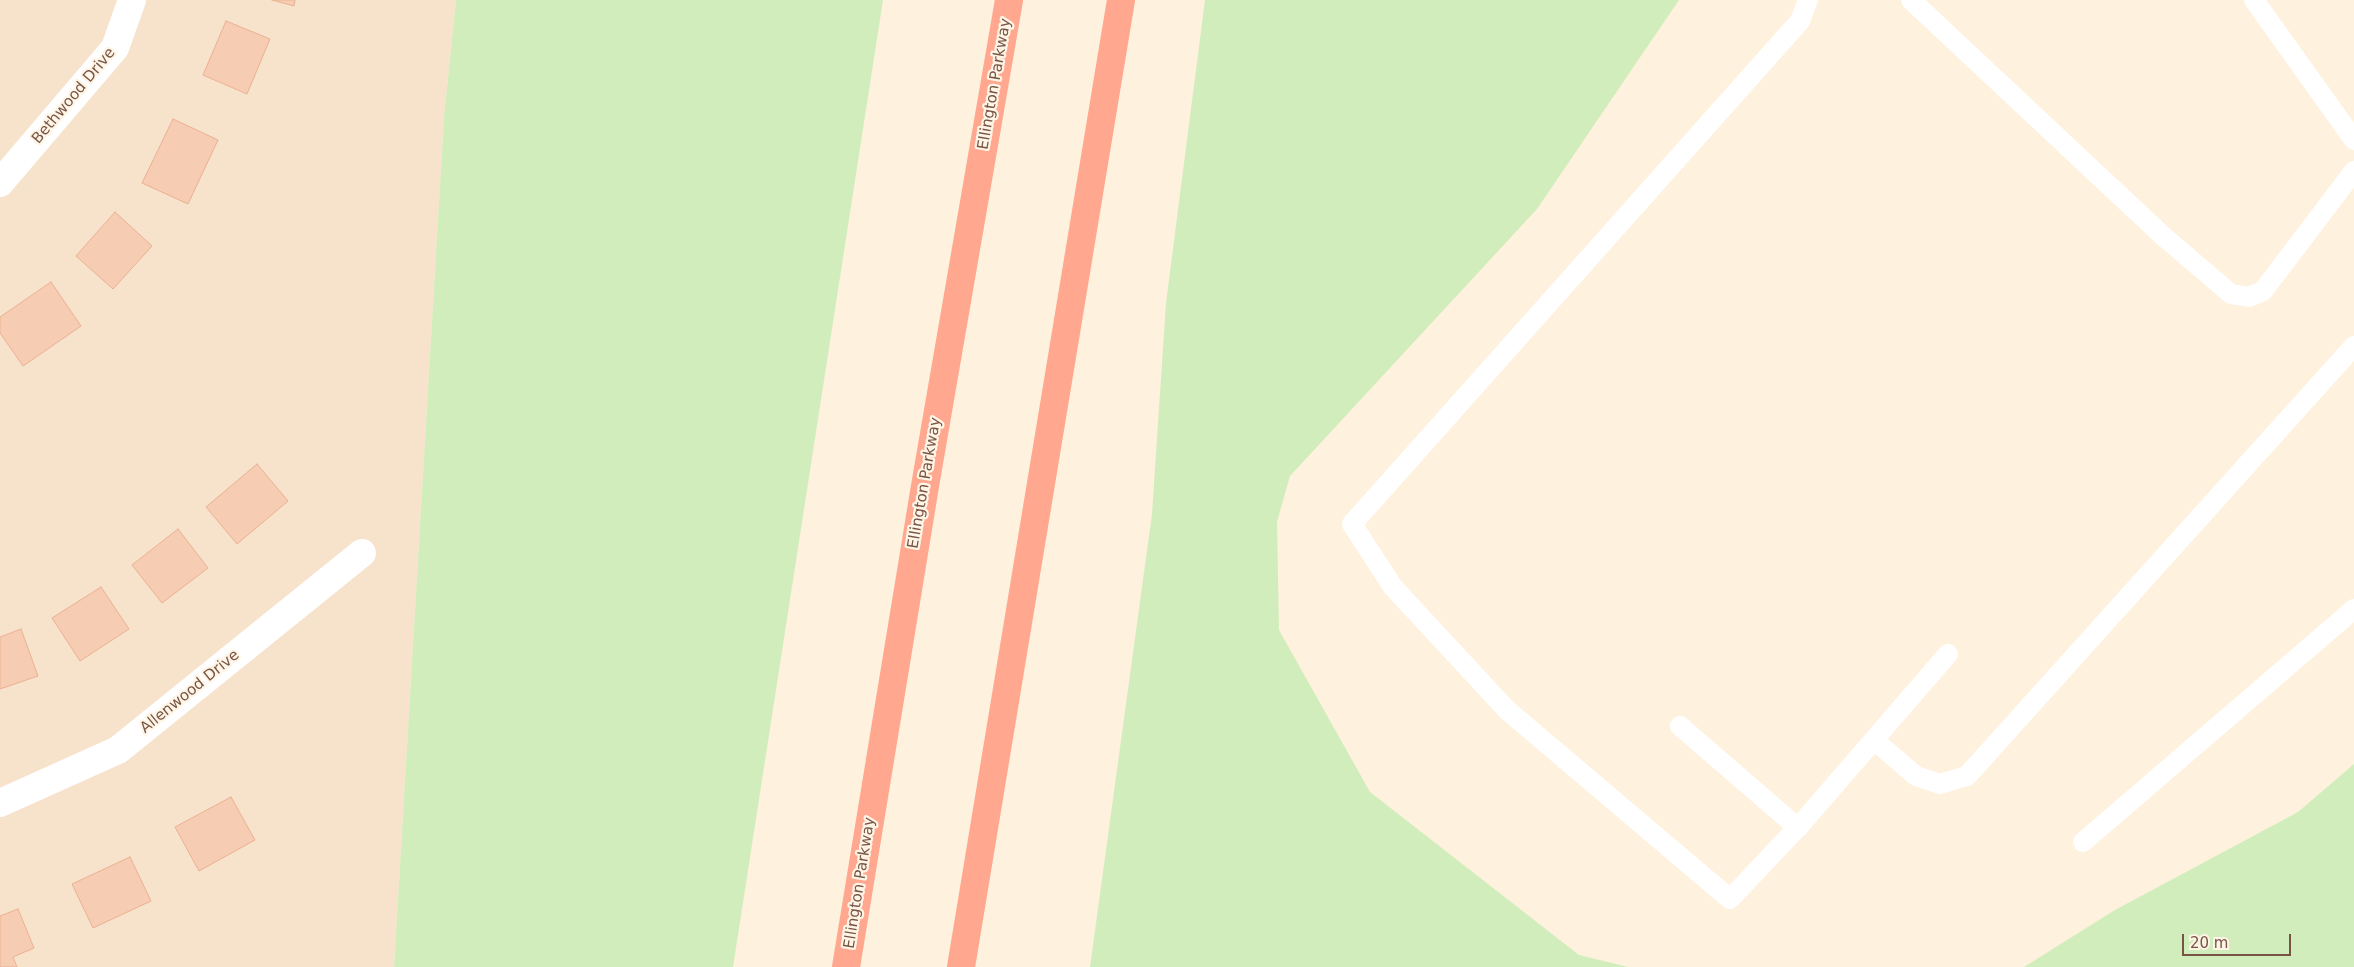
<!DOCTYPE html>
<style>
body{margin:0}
#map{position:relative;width:2354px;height:967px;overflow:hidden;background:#fef1de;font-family:"DejaVu Sans",sans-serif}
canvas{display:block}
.scale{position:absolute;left:2182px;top:934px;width:109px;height:22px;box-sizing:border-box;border:2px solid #775444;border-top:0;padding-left:6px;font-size:15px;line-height:18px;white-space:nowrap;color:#775444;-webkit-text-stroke:4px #fff5e7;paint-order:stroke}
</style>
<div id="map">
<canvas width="2354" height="967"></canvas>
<div class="scale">20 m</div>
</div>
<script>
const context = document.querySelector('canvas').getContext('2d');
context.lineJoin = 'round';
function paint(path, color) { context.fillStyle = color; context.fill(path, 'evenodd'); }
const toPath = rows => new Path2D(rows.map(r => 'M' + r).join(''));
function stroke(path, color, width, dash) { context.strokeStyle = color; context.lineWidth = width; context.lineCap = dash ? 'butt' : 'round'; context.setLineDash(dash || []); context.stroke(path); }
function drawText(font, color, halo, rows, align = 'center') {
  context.font = font + ' "DejaVu Sans",sans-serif'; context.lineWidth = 4.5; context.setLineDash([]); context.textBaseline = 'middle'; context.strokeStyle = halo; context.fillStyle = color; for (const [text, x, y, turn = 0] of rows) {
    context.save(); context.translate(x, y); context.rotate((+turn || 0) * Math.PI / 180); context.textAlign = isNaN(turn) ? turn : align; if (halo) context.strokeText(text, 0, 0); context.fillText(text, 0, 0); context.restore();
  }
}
paint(toPath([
 [0,0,456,0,444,117,394,967,0,967]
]), '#f7e2cc');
paint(toPath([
 [456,0,883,0,733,967,394,967,444,117],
 [1205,0,1679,0,1537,209,1290,476,1277,522,1279,630,1370,792,1579,955,1628,967,1090,967,1152,514,1166,303],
 [2354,764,2354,967,2024,967,2115,910,2298,812]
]), '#d2edbc');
const building = toPath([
 [272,0,295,0,294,6,272,0],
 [226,21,270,39,247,94,203,75,226,21],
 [173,119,218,140,188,204,142,183,173,119],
 [115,212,152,246,113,289,76,256,115,212],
 [51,282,81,326,23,366,0,333,0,317,51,282],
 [257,464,288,501,237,544,206,507,257,464],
 [178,529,208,568,162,603,132,565,178,529],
 [101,587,129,629,80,661,52,618,101,587],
 [21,629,38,676,0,689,0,637,21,629],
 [231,797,255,840,199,871,175,827,231,797],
 [130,857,151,901,93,928,72,884,130,857],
 [18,909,34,948,13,957,17,967,0,967,0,916,18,909]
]);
paint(building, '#f6ccb3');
stroke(building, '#ebb192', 1);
stroke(toPath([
 [1808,0,1800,21,1352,524,1393,587,1507,710,1730,899,1801,824,1948,654],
 [1911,0,2163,236,2231,294,2249,297,2263,291,2354,171],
 [2254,0,2354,140],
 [1680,726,1798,828],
 [1874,740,1916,776,1940,784,1967,776,2354,346],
 [2083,842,2354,609]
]), '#fff', 20);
stroke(toPath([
 [0,183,115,48,132,0],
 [0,803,118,750,362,553]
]), '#fff', 28);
stroke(toPath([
 [846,967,925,486,1009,0],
 [961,967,1121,0]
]), '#ffa88f', 28);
drawText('15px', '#775444', '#fff5e7', [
 ["Ellington Parkway",995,84,-80],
 ["Bethwood Drive",74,96,-50],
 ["Ellington Parkway",925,483,-80],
 ["Allenwood Drive",190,692,-39],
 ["Ellington Parkway",860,883,-81]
]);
</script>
